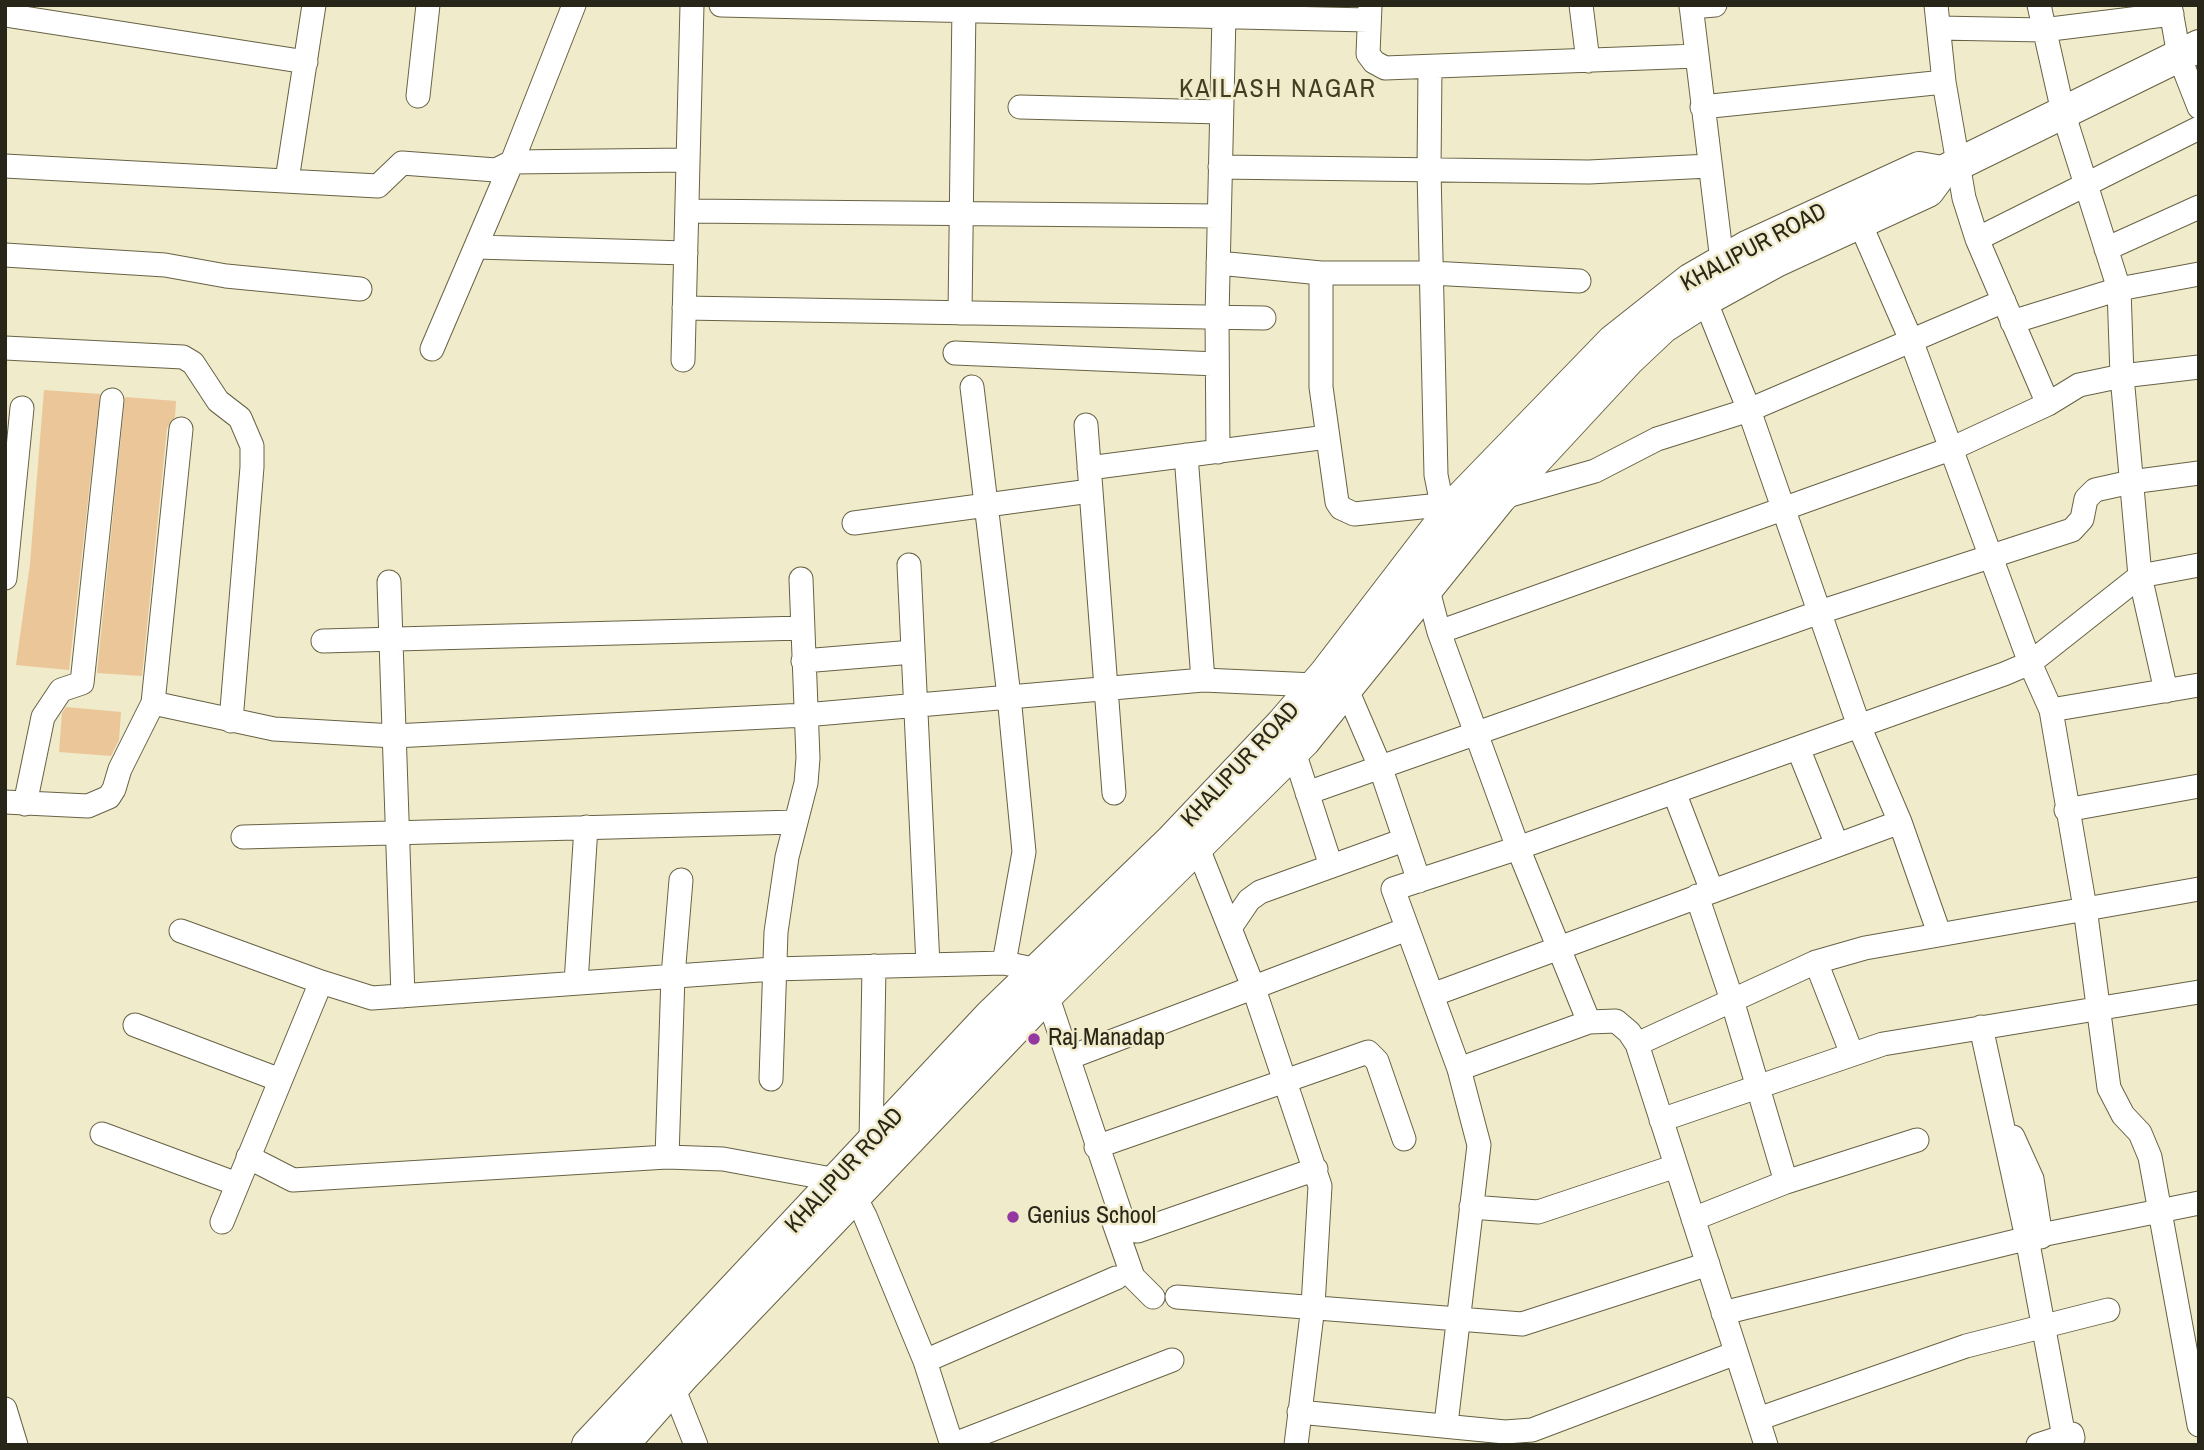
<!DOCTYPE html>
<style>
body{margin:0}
#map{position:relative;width:2204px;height:1450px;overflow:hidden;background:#f0ebca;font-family:"Archivo Narrow",sans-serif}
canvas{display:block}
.frame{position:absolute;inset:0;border:7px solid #282619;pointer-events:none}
</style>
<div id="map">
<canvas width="2204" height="1450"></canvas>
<div class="frame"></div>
</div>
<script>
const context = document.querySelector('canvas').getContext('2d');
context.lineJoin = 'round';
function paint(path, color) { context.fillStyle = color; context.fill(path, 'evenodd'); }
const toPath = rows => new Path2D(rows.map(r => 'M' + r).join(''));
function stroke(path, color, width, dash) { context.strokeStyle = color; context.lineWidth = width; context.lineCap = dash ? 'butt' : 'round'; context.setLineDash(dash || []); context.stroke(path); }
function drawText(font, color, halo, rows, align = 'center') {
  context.font = font + ' "Archivo Narrow",sans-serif'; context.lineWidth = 5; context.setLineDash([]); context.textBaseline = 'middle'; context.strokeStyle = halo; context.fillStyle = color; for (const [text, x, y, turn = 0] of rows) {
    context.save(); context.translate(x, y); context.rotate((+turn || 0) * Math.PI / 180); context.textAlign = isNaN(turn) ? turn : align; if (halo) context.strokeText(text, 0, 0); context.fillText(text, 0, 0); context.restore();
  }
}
paint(toPath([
 [44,390,100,394,69,670,16,665,30,564],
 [125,397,176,401,175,417,167,428,142,676,97,673],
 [66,707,121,712,119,740,111,756,59,752,62,713]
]), '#ebc699');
const street = toPath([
 [721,5,1368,20],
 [1581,5,1588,61],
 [1691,5,1722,261],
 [1936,5,1944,82,1964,198,1977,239,2048,404],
 [2039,5,2063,112,2119,289,2122,376,2140,576,2166,691],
 [2170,5,2179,56,2199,107],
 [1370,6,1368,54,1374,62,1385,68,1697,56],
 [1691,7,1715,5],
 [5,15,306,62],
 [1939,28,2043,30,2172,14],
 [1430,68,1429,171,1436,475,1447,529],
 [418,96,428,5],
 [1020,107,1221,112],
 [1702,107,1944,82],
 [5,166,378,186,402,163,496,170,512,162,688,160],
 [1220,167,1589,172,1709,166],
 [287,180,314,5],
 [687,211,1219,216],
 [1859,221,1911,340,2030,663,2051,710,2085,908,2109,1088,2123,1115,2140,1133,2150,1157,2199,1425],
 [1977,239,2199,128],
 [476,247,686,253],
 [2106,249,2199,207],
 [5,255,165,265,226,276,360,289],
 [1218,263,1321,273,1431,273,1579,281],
 [1321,273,1321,387,1337,502,1341,508,1354,514,1440,505],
 [1705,300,1749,410,1859,726,1900,822,1939,933],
 [684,308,1264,318],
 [960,313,964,5],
 [2012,322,2119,289,2199,274],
 [5,348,183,357,193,363,218,401,240,418,252,446,252,467,231,721],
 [432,349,512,162,574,5],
 [955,353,1217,364],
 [683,360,692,5],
 [972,387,1009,696,1024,852,1004,963],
 [1086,425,1114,793],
 [1218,452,1217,317,1224,15],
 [1186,455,1203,680],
 [1089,468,1327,437],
 [1500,498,1595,471,1657,439,1749,410,2004,301],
 [854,523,1090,491],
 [909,565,928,965],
 [5,578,22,408],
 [1425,579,1439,632,1518,848,1589,1022],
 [389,582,403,996],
 [1439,632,1953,448,2048,404,2079,385,2122,376,2199,367],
 [323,641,802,628],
 [803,661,913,652],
 [153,703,274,729,394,736,805,715,1203,680,1315,685,1347,690,1381,769,1419,881],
 [2051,710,2199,685],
 [1798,748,1837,845],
 [1294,752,1331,866],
 [1674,792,1712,891],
 [1307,793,1820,612,2072,530,2082,519,2086,499,2095,490,2131,482,2199,473],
 [5,802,88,806,109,797,114,789,120,769,153,703,181,429],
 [25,804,43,717,61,690,82,683,112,400],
 [2066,810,2199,786],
 [1193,836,1254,989,1320,1186,1313,1306,1296,1445],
 [243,837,796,822],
 [1697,896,1732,1000,1786,1182],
 [1230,928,1249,900,1260,892,1404,840],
 [181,931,321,982,222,1222],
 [1816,962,1852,1054],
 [321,982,372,998,773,969,1004,963,1048,972],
 [576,983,586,827],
 [1047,995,1126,1230,1138,1231,1316,1169],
 [1432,995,1900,822],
 [135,1025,280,1080],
 [1981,1027,2027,1238,2064,1437],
 [1637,1044,1816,962,1865,948,2199,889],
 [1068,1058,1407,929],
 [1459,1069,1589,1022,1616,1021,1629,1032,1637,1044,1766,1445],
 [771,1079,776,932,787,857,806,783,808,758,801,579],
 [1661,1120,1883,1044,2199,992],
 [102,1134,237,1184],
 [2013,1137,2032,1179,2041,1237],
 [871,1143,874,966],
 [1096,1147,1368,1052,1377,1061,1404,1139],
 [248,1157,293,1180,667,1157,723,1159,837,1180,854,1195,865,1216,925,1361,952,1445],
 [667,1157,673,976,681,880],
 [1471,1207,1538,1212,1676,1166],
 [1112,1217,1133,1277,1153,1297],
 [1693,1219,1786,1182,1917,1140],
 [1177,1297,1522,1324,1708,1264],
 [1723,1313,2041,1235,2199,1203],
 [925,1361,1116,1278],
 [673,1387,696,1445],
 [5,1409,16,1445],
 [1299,1412,1505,1432,1532,1430,1736,1353],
 [1758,1419,1966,1346,2108,1310],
 [1446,1424,1479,1145,1459,1069,1393,889,1518,848,2004,674,2030,663,2140,576,2199,565],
 [952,1445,1172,1360],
 [2038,1445,2072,1434,2073,1438]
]);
const secondary = toPath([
 [588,1445,991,1015,1171,841,1282,724,1325,674,1457,502,1613,341,1690,280,1747,247,1919,168,1942,172],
 [622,1445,684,1375,1047,995,1304,741,1500,498,1628,360,1663,327,1705,300,1776,261,1928,191,1942,172,2199,46]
]);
stroke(street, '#676245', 25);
stroke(secondary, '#676245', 34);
stroke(street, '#fff', 23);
stroke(secondary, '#fff', 32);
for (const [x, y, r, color] of [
 [1034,1039,7,"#9437a1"],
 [1013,1217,7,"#9437a1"]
]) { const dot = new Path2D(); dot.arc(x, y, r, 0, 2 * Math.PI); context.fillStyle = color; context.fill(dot); stroke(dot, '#f0ebca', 2.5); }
drawText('24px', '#282619', '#f0ebca', [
 ["KHALIPUR ROAD",1754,248,-28],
 ["KHALIPUR ROAD",1241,765,-47],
 ["KHALIPUR ROAD",845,1171,-47]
]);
drawText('24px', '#282619', '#f0ebca', [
 ["Raj Manadap",1048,1039],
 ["Genius School",1027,1217]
], 'left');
context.letterSpacing = '2px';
drawText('26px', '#433e22', '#f0ebca', [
 ["KAILASH NAGAR",1278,90]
]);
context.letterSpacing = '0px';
</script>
